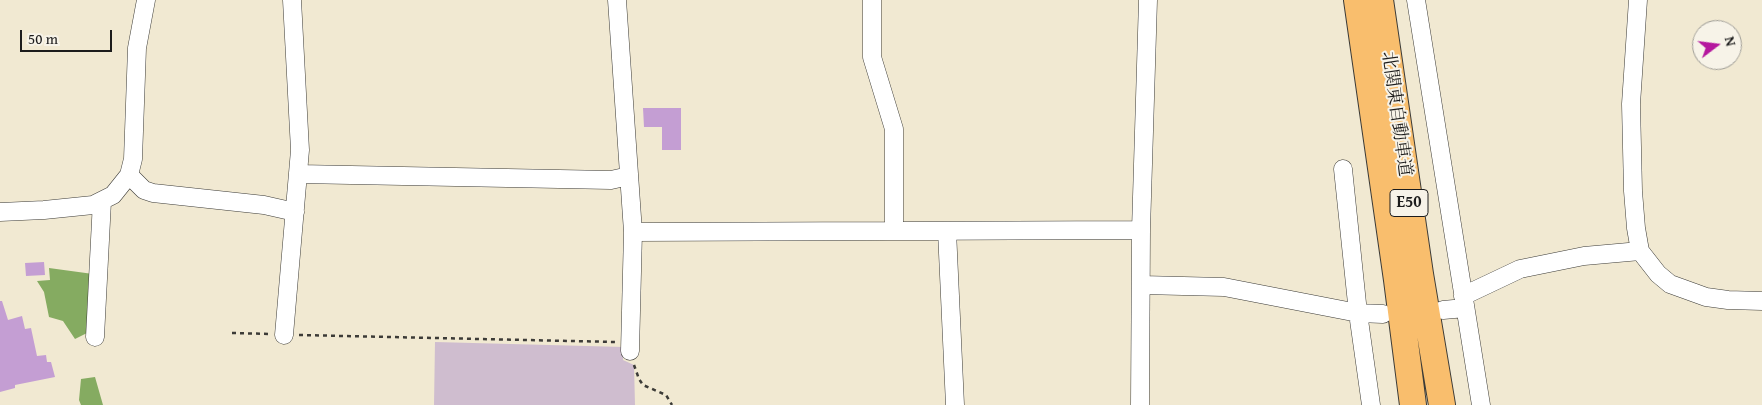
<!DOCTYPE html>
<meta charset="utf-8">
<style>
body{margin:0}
#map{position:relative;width:1762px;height:405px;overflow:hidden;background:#f1e9d2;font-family:"Gentium Book Plus",serif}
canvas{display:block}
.north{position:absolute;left:1692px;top:20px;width:50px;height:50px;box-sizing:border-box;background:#f7f3e8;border:1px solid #9f9d96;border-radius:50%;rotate:75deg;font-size:14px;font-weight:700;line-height:20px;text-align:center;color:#1c1c1c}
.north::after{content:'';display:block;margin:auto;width:18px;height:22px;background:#b5179e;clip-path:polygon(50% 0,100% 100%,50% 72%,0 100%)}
.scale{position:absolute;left:20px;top:30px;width:92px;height:22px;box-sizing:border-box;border:2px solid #1c1c1c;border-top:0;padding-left:6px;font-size:15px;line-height:18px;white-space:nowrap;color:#1c1c1c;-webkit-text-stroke:4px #f7f3e8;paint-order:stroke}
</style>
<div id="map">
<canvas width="1762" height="405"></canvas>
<div class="north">N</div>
<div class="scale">50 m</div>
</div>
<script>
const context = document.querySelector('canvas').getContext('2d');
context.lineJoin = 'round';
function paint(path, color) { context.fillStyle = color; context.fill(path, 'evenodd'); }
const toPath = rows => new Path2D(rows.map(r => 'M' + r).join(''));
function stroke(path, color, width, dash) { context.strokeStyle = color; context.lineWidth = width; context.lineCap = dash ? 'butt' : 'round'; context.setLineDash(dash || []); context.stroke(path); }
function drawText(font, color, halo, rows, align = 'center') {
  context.font = font + ' "Gentium Book Plus","Noto Serif JP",serif'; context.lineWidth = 4; context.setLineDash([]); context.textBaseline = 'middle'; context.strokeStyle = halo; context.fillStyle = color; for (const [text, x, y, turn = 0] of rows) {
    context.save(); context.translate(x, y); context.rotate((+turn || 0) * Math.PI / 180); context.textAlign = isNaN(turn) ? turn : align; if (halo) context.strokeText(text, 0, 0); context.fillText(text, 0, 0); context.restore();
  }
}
paint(toPath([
 [435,342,624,347,623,360,634,365,635,405,434,405]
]), '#cfbdcf');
paint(toPath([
 [49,268,93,274,91,331,75,339,63,321,49,317,44,292,37,281,50,280],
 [95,377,103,405,81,405,79,400,81,379]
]), '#85ab61');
paint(toPath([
 [643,108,681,108,681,150,662,150,662,127,644,127],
 [44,262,45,275,26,276,25,263],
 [0,301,2,301,8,320,22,316,25,329,31,328,37,356,46,355,47,362,51,362,55,377,15,385,15,388,0,392]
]), '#c49ed3');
const minor = toPath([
 [617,0,633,232,630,351],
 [872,0,872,57,894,129,894,231],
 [1416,0,1481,405],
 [1638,0,1631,104,1633,191,1636,228,1640,251,1658,274,1670,284,1706,297,1728,300,1762,301],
 [1343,169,1358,313,1371,405],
 [299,174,611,180,629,176],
 [129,175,144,190,153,193,264,205,295,212],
 [0,212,44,210,93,205,113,195,129,175,133,159,137,48,146,0],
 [947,231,955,405],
 [633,232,1141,230],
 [1142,285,1224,287,1358,313,1383,314],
 [1463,296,1520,269,1584,256,1640,251],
 [1443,310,1465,308],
 [284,335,300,150,292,0],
 [95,337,102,201],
 [1140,405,1141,230,1148,0]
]);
const highway = toPath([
 [1357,0,1397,280,1413,405],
 [1380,0,1420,274,1442,405]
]);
stroke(minor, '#3c3b37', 19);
stroke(highway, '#3c3b37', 28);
stroke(toPath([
 [232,333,271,334],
 [299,335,616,342],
 [634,365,639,379,643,385,666,395,672,405]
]), '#3c3b37', 2.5, [4, 4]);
stroke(minor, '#fff', 18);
stroke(highway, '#f9be6d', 26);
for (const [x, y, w] of [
 [1409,203,38]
]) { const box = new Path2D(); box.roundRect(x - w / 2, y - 13.5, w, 27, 4); context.fillStyle = '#f7f3e8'; context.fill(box); stroke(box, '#1c1c1c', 1); }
drawText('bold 16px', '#1c1c1c', null, [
 ["E50",1409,203]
]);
drawText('18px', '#1c1c1c', '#f7f3e8', [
 ["北関東自動車道",1396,114,82]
]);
</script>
